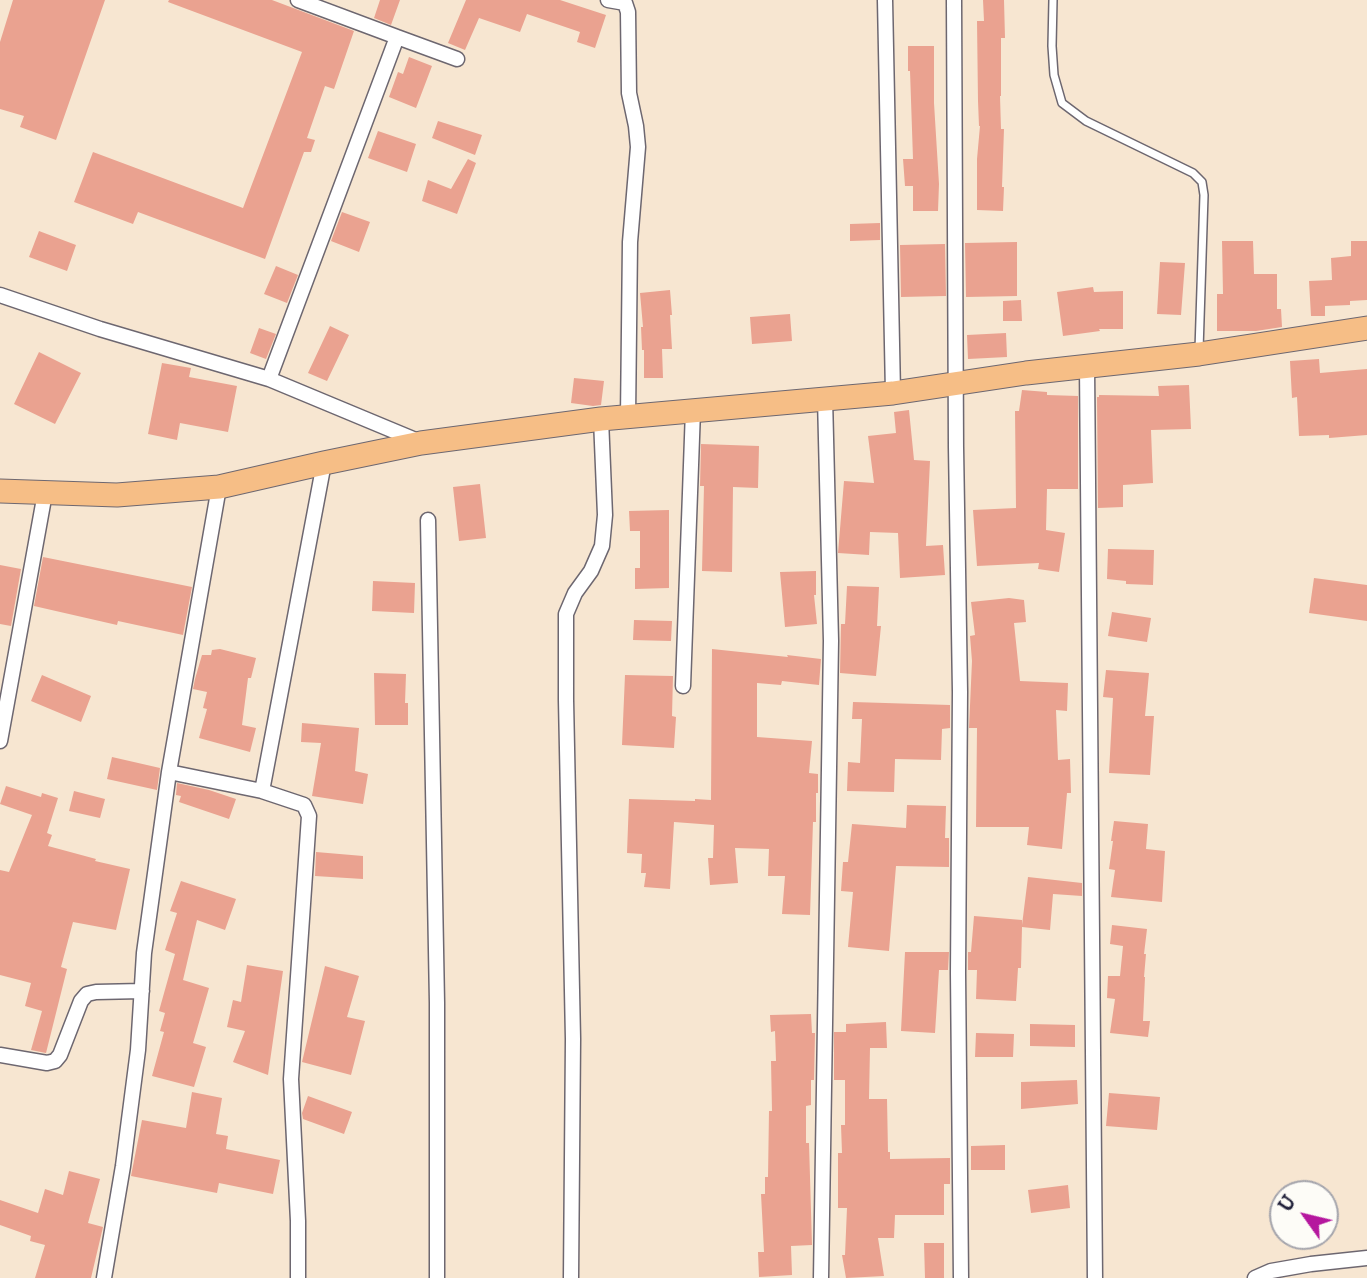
<!DOCTYPE html>
<style>
body{margin:0}
#map{position:relative;width:1367px;height:1278px;overflow:hidden;background:#f7e6d1;font-family:"IM FELL DW Pica",serif}
canvas{display:block}
.north{position:absolute;left:1269px;top:1180px;width:70px;height:70px;box-sizing:border-box;background:#fdfcf7;border:2px solid #a5a5ac;border-radius:50%;rotate:304deg;font-size:19px;font-weight:700;line-height:28px;text-align:center;color:#22223b}
.north::after{content:'';display:block;margin:auto;width:24px;height:32px;background:#b5179e;clip-path:polygon(50% 0,100% 100%,50% 72%,0 100%)}
</style>
<div id="map">
<canvas width="1367" height="1278"></canvas>
<div class="north">U</div>
</div>
<script>
const context = document.querySelector('canvas').getContext('2d');
context.lineJoin = 'round';
function paint(path, color) { context.fillStyle = color; context.fill(path, 'evenodd'); }
const toPath = rows => new Path2D(rows.map(r => 'M' + r).join(''));
function stroke(path, color, width, dash) { context.strokeStyle = color; context.lineWidth = width; context.lineCap = dash ? 'butt' : 'round'; context.setLineDash(dash || []); context.stroke(path); }
paint(toPath([
 [13,0,105,0,56,140,20,127,24,116,0,109,0,42],
 [169,0,272,0,354,31,334,89,325,86,307,138,315,140,311,152,304,152,265,259,138,212,133,224,74,202,93,152,243,208,302,52,168,2],
 [380,0,400,0,391,25,374,18],
 [466,0,560,0,606,15,595,48,577,42,580,32,527,14,520,32,479,18,465,50,448,43],
 [983,0,1004,0,1005,38,1001,38,1001,96,1000,96,1001,129,1004,129,1002,187,1004,187,1003,211,977,210,977,159,980,126,979,126,978,101,977,21,984,21],
 [908,46,934,46,934,103,939,184,938,211,913,211,913,186,905,186,903,159,913,159,911,100,910,71,908,71],
 [409,57,432,66,416,108,389,97,398,72,403,74],
 [438,121,482,135,475,155,432,138],
 [378,131,416,144,407,172,368,158],
 [468,159,476,163,457,214,422,201,428,180,451,189],
 [342,212,370,222,359,252,331,241],
 [880,223,880,240,850,241,850,224],
 [39,231,76,245,67,271,29,257],
 [1222,241,1253,241,1254,274,1277,274,1277,309,1281,309,1282,327,1256,331,1217,331,1217,294,1223,294],
 [1351,241,1367,241,1367,300,1350,301,1350,305,1325,306,1325,316,1311,316,1309,281,1332,280,1331,258,1351,256],
 [1017,242,1017,296,966,297,965,243],
 [945,244,946,296,901,297,900,245],
 [1160,262,1185,263,1181,315,1157,314],
 [276,266,298,275,287,303,264,294],
 [1093,287,1094,292,1123,291,1123,329,1099,329,1100,331,1063,336,1057,292],
 [670,290,672,315,670,315,672,349,662,349,663,378,644,378,644,350,642,350,641,327,643,327,640,293],
 [1021,300,1022,321,1003,321,1003,301],
 [790,314,792,341,752,344,750,317],
 [330,326,349,335,327,381,308,373],
 [259,328,276,334,266,359,250,353],
 [1006,333,1007,357,968,359,967,335],
 [39,352,81,373,55,424,14,404],
 [1319,359,1320,373,1367,369,1367,435,1329,438,1329,435,1299,436,1297,397,1292,398,1290,361],
 [162,363,191,368,189,377,237,386,228,432,180,423,177,440,148,434],
 [574,378,604,381,601,405,593,406,571,403],
 [1189,385,1191,429,1151,430,1153,483,1123,485,1123,507,1098,508,1097,397,1099,397,1099,395,1159,396,1158,386],
 [1022,390,1047,392,1047,395,1078,396,1078,489,1047,489,1046,530,1065,533,1059,572,1038,569,1039,563,977,566,973,510,1016,508,1015,411,1019,411],
 [909,410,914,460,930,461,926,546,943,545,945,575,900,578,898,533,870,532,869,555,838,553,844,481,874,483,868,436,896,433,894,412],
 [701,444,759,446,758,488,733,487,732,572,702,571,704,486,700,486],
 [480,484,486,538,459,541,453,487],
 [669,510,669,588,635,589,635,568,640,568,640,531,630,531,629,511],
 [1108,549,1154,550,1153,585,1126,584,1126,581,1107,579],
 [43,557,192,587,183,635,118,621,117,625,34,606],
 [0,565,21,569,11,626,0,624],
 [816,571,816,595,814,595,817,624,785,627,780,572],
 [1314,578,1367,585,1367,621,1309,613],
 [373,581,415,583,414,613,372,611],
 [847,586,879,587,877,626,881,626,876,676,840,673,841,624,845,624],
 [1009,598,1024,600,1026,622,1014,623,1020,681,1068,683,1067,711,1056,710,1058,760,1070,759,1071,793,1067,793,1062,849,1027,845,1029,827,976,827,977,728,969,728,972,661,970,636,975,635,971,602],
 [1112,612,1151,618,1147,642,1108,636],
 [634,620,672,621,671,641,633,640],
 [220,649,256,658,251,678,248,678,242,725,256,728,250,752,199,738,207,709,203,708,207,692,193,689,195,679,202,655,211,655,212,650],
 [712,649,788,657,787,655,821,659,819,685,782,681,781,685,757,683,757,737,812,741,809,773,818,774,818,793,816,793,816,822,813,822,810,915,782,914,785,876,768,876,769,849,735,848,738,883,710,885,708,858,713,858,714,825,674,822,670,889,644,887,646,873,641,873,642,854,627,853,629,799,695,801,695,799,711,800],
 [1106,670,1149,673,1145,716,1154,716,1150,775,1109,773,1113,698,1103,697],
 [374,673,406,674,405,703,408,703,408,725,375,725],
 [42,675,91,696,81,722,31,701],
 [625,675,673,676,672,716,676,717,674,748,622,745],
 [853,702,950,705,950,728,942,729,941,760,895,759,894,792,847,791,848,762,860,763,862,719,852,719],
 [302,723,359,728,355,771,368,774,363,804,312,796,321,743,301,742],
 [112,757,160,768,157,790,107,779],
 [177,783,209,790,236,799,229,819,179,802,181,796,176,795],
 [6,786,41,797,42,793,58,798,47,833,52,835,48,846,96,859,95,861,130,869,116,930,73,922,61,967,67,969,46,1053,31,1050,42,1011,25,1006,31,983,0,975,0,870,9,872,32,815,0,804],
 [74,791,105,799,100,818,69,811],
 [907,805,946,806,945,838,949,838,949,867,896,866,889,951,848,947,853,892,841,891,843,862,848,862,852,824,906,828],
 [1114,821,1148,824,1146,849,1165,851,1162,902,1111,897,1115,870,1109,869,1113,841,1111,841],
 [316,852,363,856,363,879,315,876],
 [1028,877,1082,883,1082,896,1053,894,1050,930,1022,927,1021,968,1018,968,1016,1001,976,999,977,970,968,970,968,952,971,952,974,916,1022,920,1022,925],
 [181,881,236,899,225,930,197,920,183,980,209,988,193,1043,206,1047,194,1087,152,1076,164,1032,160,1031,165,1013,159,1011,175,954,165,950,177,913,170,911],
 [1112,925,1147,929,1144,954,1146,954,1144,977,1145,977,1143,1021,1150,1021,1148,1037,1110,1033,1115,999,1107,998,1108,976,1120,976,1123,946,1110,944],
 [905,952,949,952,948,970,939,970,935,1033,901,1031],
 [247,965,283,971,268,1075,233,1062,245,1031,227,1027,233,1000,241,1002],
 [325,966,359,976,347,1017,365,1021,351,1075,302,1062],
 [811,1014,812,1033,815,1033,814,1080,811,1080,811,1105,806,1106,806,1143,809,1143,812,1245,791,1246,792,1275,759,1277,758,1252,764,1252,761,1194,765,1194,765,1177,768,1177,769,1111,772,1111,771,1061,776,1061,775,1031,771,1032,770,1015],
 [886,1022,887,1048,870,1048,869,1099,887,1099,888,1152,890,1152,890,1159,950,1158,950,1184,944,1184,944,1215,895,1215,894,1238,878,1238,884,1276,846,1278,842,1255,845,1255,847,1208,838,1208,838,1153,842,1153,841,1125,845,1125,845,1080,834,1080,834,1032,846,1032,846,1024],
 [1030,1024,1075,1025,1075,1047,1030,1046],
 [976,1033,1014,1034,1013,1057,975,1057],
 [1077,1080,1078,1104,1021,1109,1021,1082],
 [192,1092,222,1098,216,1134,228,1136,226,1149,280,1160,273,1194,219,1183,217,1193,131,1176,142,1120,186,1128],
 [1109,1093,1160,1097,1157,1130,1106,1126],
 [308,1096,352,1112,344,1134,303,1119,302,1113],
 [1005,1145,1005,1170,971,1170,971,1146],
 [69,1171,100,1179,88,1223,103,1227,91,1278,35,1278,45,1245,30,1241,31,1236,0,1225,0,1200,38,1213,45,1189,63,1195],
 [1068,1185,1070,1208,1031,1213,1028,1190],
 [924,1243,944,1243,944,1278,925,1278]
]), '#eaa290');
const lane = toPath([
 [1053,0,1052,46,1054,75,1062,103,1086,121,1193,173,1202,182,1204,195,1199,350]
]);
const street = toPath([
 [608,0,625,3,628,12,629,93,636,126,638,147,630,242,628,417],
 [885,0,893,393],
 [954,0,956,447,960,692,958,973,961,1278],
 [397,37,457,59],
 [0,295,100,329,269,379,418,441],
 [1087,367,1095,1278],
 [269,379,397,37,298,0],
 [428,520,437,1003,437,1278],
 [683,686,693,410],
 [0,741,45,493],
 [169,772,262,791,304,805,309,816,291,1079,298,1221,298,1278],
 [262,791,324,463],
 [0,1055,47,1063,55,1061,60,1055,81,1001,87,994,96,992,142,991],
 [104,1278,123,1166,138,1050,144,953,169,772,219,487],
 [571,1278,573,1039,566,700,566,614,575,593,591,571,602,546,605,515,601,419],
 [821,1278,831,641,825,398],
 [1255,1278,1271,1271,1311,1264,1367,1258]
]);
const primary = toPath([
 [0,491,117,495,219,487,324,463,421,443,601,419,893,393,1026,373,1199,354,1367,328]
]);
stroke(lane, '#6d6770', 10);
stroke(street, '#6d6770', 17);
stroke(primary, '#6d6770', 25);
stroke(lane, '#fff', 7);
stroke(street, '#fff', 14);
stroke(primary, '#f6be86', 23);
</script>
